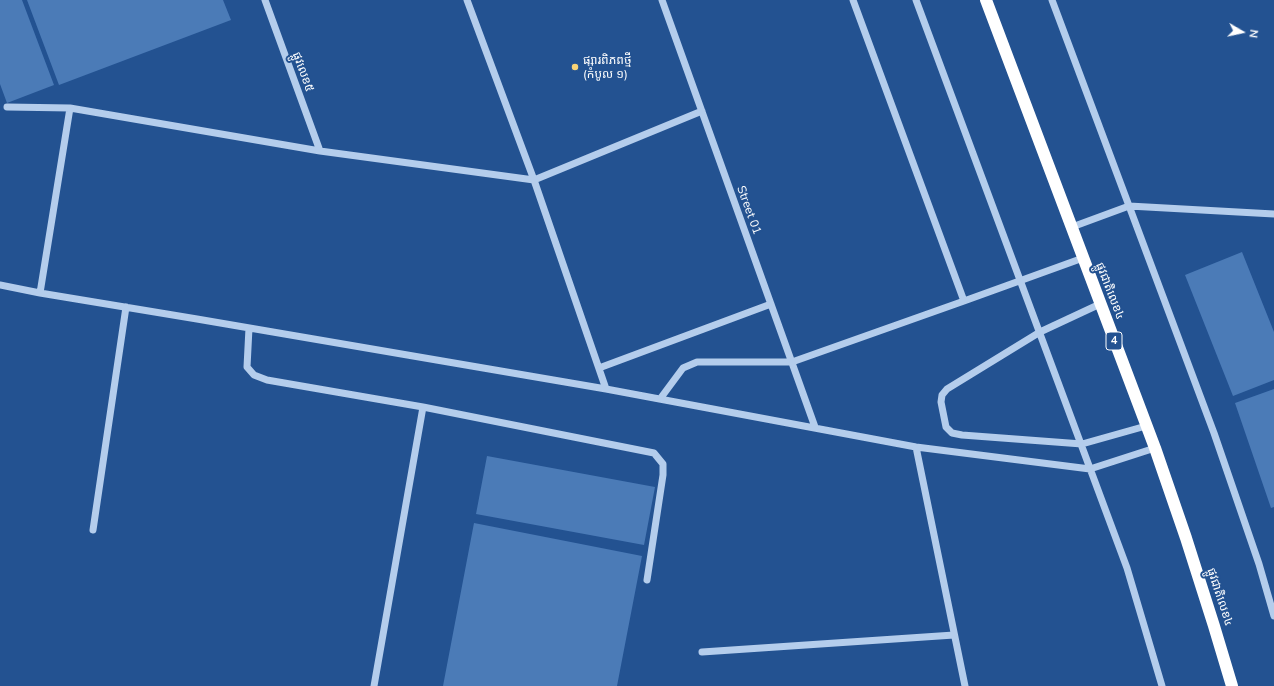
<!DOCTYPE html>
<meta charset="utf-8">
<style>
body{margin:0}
#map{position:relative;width:1274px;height:686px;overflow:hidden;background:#235291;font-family:Mulish,sans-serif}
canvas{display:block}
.north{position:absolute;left:1222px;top:12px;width:40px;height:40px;-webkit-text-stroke:3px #235291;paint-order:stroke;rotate:99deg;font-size:11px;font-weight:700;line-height:16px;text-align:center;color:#fff}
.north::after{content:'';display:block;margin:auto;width:14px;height:18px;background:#fff;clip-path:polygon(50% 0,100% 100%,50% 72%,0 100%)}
</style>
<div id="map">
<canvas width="1274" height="686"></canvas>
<div class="north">N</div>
</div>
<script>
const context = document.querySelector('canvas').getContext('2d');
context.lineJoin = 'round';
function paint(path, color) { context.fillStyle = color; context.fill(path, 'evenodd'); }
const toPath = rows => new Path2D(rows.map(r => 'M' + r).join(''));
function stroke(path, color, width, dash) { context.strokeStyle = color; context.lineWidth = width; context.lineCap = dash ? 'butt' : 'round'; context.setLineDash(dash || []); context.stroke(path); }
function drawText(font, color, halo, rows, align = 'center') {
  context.font = font + ' Mulish,"Noto Sans Khmer",sans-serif'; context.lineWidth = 4; context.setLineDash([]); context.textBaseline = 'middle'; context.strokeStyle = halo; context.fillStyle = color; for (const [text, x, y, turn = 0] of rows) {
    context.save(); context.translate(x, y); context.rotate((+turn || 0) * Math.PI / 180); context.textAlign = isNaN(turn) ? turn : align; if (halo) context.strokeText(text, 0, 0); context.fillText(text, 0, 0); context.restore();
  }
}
paint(toPath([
 [0,0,22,0,54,85,7,103,0,84],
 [27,0,223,0,231,20,59,85],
 [1242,252,1274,332,1274,380,1233,396,1185,275],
 [1274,389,1274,507,1271,508,1235,403],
 [487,456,655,487,644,545,476,514],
 [474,523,642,556,617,686,443,686]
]), '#4b7bb7');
stroke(toPath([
 [265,0,320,151],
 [467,0,534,180,606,389],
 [662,0,815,427],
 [916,0,1127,568,1162,686],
 [1052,0,1214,433,1259,564,1274,616],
 [7,107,70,108,320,151,534,180,702,111],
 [1072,227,1129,206,1274,214],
 [0,285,40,293,197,319,606,389,916,447,1090,469,1155,448],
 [40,293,70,108],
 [964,301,1083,258],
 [1100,304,1040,332,947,389,942,395,941,402,946,427,952,433,962,435,1082,444,1146,426],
 [249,328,247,367,254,375,267,380,423,407,654,453,663,464,663,475,647,580],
 [599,368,771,304],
 [660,399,683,368,697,362,792,362,964,301,853,0],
 [916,447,965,686],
 [93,530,126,307],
 [702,652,954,635],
 [374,686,423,407]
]), '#b4cdec', 7);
stroke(toPath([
 [986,0,1155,448,1186,538,1214,626,1232,686]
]), '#fff', 12);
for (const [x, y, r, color] of [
 [575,67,4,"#f8d376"]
]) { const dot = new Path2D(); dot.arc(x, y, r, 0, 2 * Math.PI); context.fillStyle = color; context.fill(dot); stroke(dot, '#235291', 1.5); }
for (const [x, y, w] of [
 [1114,341,16]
]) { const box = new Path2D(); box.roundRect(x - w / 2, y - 9, w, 18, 3); context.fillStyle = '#235291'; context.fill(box); stroke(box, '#fff', 1); }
drawText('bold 11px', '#fff', null, [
 ["4",1114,341]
]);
drawText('12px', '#fff', '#235291', [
 ["ផ្សារពិភពថ្មី",583,60],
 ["(កំបូល ១)",583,74]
], 'left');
drawText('12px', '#fff', '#235291', [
 ["ផ្លូវលេខ៥",303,72,70],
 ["Street 01",749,210,70],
 ["ផ្លូវជាតិលេខ៤",1110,291,69],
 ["ផ្លូវជាតិលេខ៤",1220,597,72]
]);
</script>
